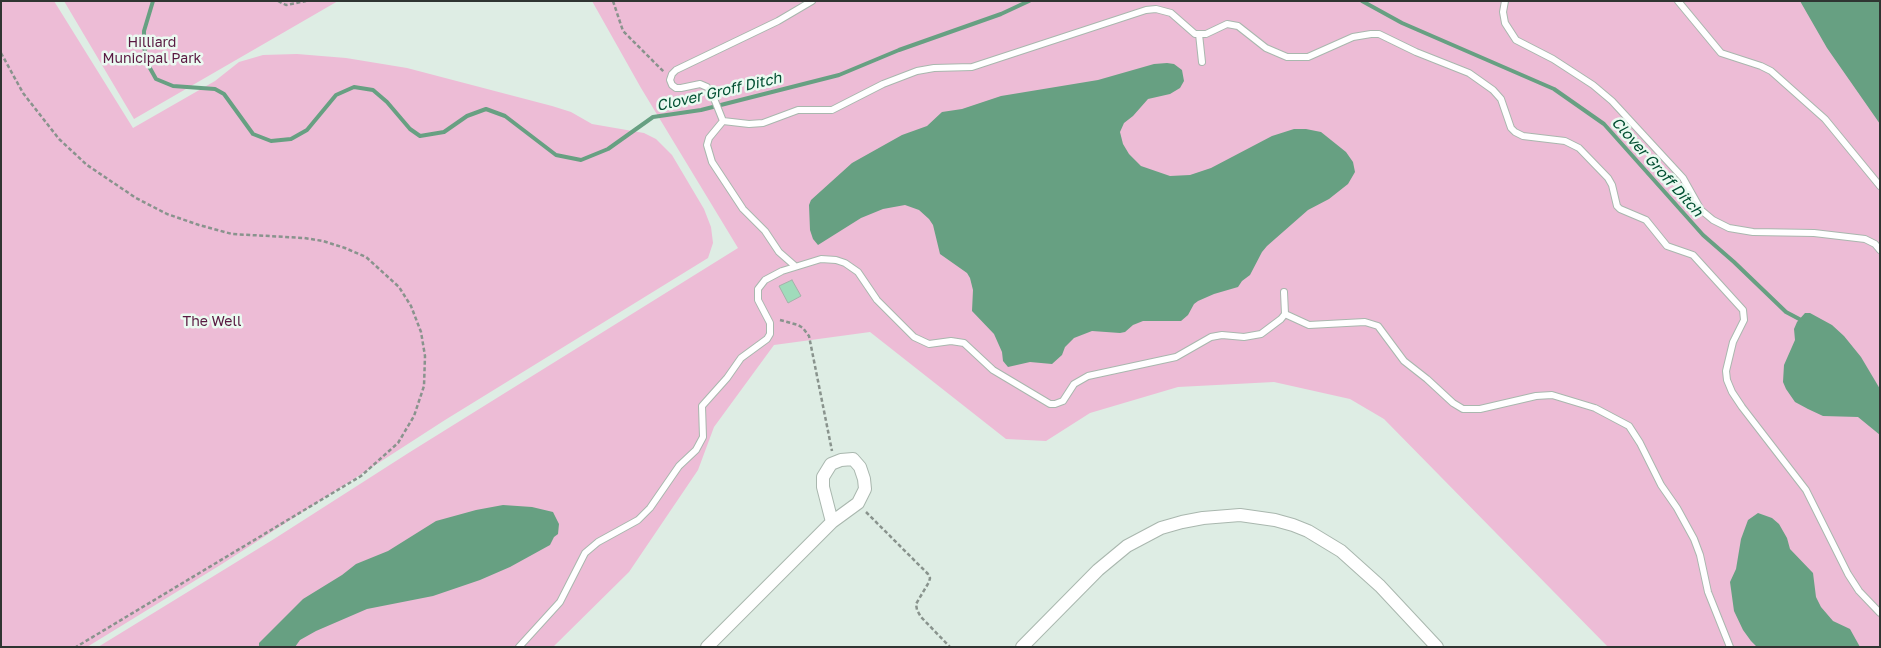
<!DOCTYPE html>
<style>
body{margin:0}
#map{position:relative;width:1881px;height:648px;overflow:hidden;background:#deede4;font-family:"Golos Text",sans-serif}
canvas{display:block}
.frame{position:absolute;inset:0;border:2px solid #2f3532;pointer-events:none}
</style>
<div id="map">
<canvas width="1881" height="648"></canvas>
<div class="frame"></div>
</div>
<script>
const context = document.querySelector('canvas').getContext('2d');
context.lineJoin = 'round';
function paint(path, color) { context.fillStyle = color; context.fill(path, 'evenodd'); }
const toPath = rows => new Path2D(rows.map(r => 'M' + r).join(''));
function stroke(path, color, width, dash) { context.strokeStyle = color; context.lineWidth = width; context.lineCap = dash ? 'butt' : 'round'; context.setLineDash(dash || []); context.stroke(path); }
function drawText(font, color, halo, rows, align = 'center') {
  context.font = font + ' "Golos Text",sans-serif'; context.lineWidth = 5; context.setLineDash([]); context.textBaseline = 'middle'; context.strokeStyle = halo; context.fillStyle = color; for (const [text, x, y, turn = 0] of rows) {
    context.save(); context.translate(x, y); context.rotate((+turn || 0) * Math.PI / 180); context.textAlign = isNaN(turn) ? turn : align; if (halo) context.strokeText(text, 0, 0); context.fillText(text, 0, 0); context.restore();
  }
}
paint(toPath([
 [1,1,54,1,133,128,215,81,239,62,263,55,297,54,346,58,407,68,552,106,571,112,592,124,644,133,656,139,672,155,704,209,711,227,713,243,708,258,445,420,222,564,87,647,1,647],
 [64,1,338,1,134,119],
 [592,1,1880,1,1880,647,1608,647,1384,419,1350,399,1274,382,1178,387,1090,413,1046,441,1006,439,870,332,774,345,714,427,698,470,629,572,553,647,98,647,274,539,410,452,738,248,641,88]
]), '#edbcd6');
paint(toPath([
 [1800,1,1880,1,1880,124,1827,48],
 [1167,63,1174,64,1182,70,1184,81,1180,88,1170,94,1148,99,1133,116,1124,123,1120,132,1123,144,1129,154,1141,166,1170,176,1190,175,1211,168,1272,136,1294,129,1306,129,1321,132,1346,152,1353,162,1355,172,1348,184,1329,199,1308,210,1267,246,1262,252,1250,275,1242,281,1238,287,1214,294,1198,301,1194,304,1188,315,1181,321,1143,321,1133,325,1125,332,1120,333,1092,331,1074,338,1065,347,1062,355,1052,364,1030,362,1008,367,1003,361,1002,352,994,334,972,311,973,290,970,278,967,273,940,254,933,225,929,219,919,210,905,205,883,209,861,218,818,245,813,239,810,230,809,205,811,200,852,163,902,135,927,126,942,112,962,109,1001,96,1098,80,1154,64],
 [1805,313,1810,313,1832,325,1844,336,1861,357,1880,389,1880,435,1858,417,1823,416,1808,409,1795,402,1786,389,1783,382,1784,365,1795,340,1794,329,1797,322],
 [503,505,532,507,553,512,559,524,558,534,554,537,550,545,510,567,480,580,433,596,367,609,316,631,300,640,295,647,259,647,259,643,303,599,342,575,356,564,388,551,436,521,476,510],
 [1758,513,1772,518,1779,524,1787,538,1790,549,1813,573,1816,597,1821,607,1833,621,1850,629,1860,647,1757,647,1751,641,1743,630,1734,611,1730,582,1736,569,1741,539,1748,520]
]), '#67a082');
stroke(toPath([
 [153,1,144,31,144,44,146,61,156,79,173,86,215,89,224,94,253,134,271,141,291,139,307,130,336,95,354,87,373,90,387,102,410,129,420,136,444,132,467,116,486,109,505,116,556,155,581,160,608,149,653,117,701,110,839,75,899,50,1001,14,1029,1],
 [1362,1,1402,23,1554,89,1604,124,1703,235,1734,262,1786,312,1803,321]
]), '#67a082', 4);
const building = toPath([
 [792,280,801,296,788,303,779,286,792,280]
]);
paint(building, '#a0dbbb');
stroke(building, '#a4b2aa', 1);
const service = toPath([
 [812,1,778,21,676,70,672,74,670,80,672,85,676,88,681,88,700,84,707,87,711,91,723,121,749,124,763,123,798,110,832,110,883,84,917,71,934,68,972,67,1146,10,1156,9,1171,13,1195,34,1206,34,1227,24,1238,26,1266,48,1287,57,1308,57,1353,37,1371,34,1379,34,1416,52,1469,73,1493,90,1501,99,1511,128,1515,132,1523,136,1565,141,1579,148,1608,178,1612,185,1617,206,1620,209,1646,220,1667,246,1693,255,1743,310,1744,320,1733,342,1726,371,1727,380,1732,392,1742,407,1806,490,1848,574,1859,591,1880,613],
 [1505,1,1503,12,1505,23,1516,40,1553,59,1593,85,1612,101,1683,178,1701,210,1713,220,1729,228,1753,232,1814,233,1865,239,1875,244,1880,250],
 [1678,1,1721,53,1761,66,1771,71,1825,119,1880,186],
 [1199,34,1202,62],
 [723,121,709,138,707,145,712,162,743,209,765,231,779,252,795,266],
 [1285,314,1309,325,1365,322,1378,326,1404,361,1427,379,1453,403,1463,409,1480,409,1536,396,1552,395,1595,408,1629,426,1640,443,1661,485,1677,508,1694,539,1700,555,1708,592,1730,647],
 [519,647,560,602,585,553,598,542,638,520,650,508,679,466,696,450,703,437,702,406,727,378,741,358,767,339,770,334,770,323,758,300,758,289,765,280,782,271,821,259,836,260,845,263,858,272,877,300,914,337,929,344,951,341,964,343,993,370,1050,404,1055,404,1063,401,1074,384,1088,376,1176,357,1211,337,1222,335,1244,337,1261,334,1281,319,1285,314,1284,292]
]);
const minor = toPath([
 [707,647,832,522,858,503,865,489,864,479,860,467,853,459,841,460,831,464,823,477,823,487,832,522],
 [1022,647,1098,570,1127,546,1161,528,1182,522,1203,518,1240,515,1275,520,1293,525,1308,531,1341,551,1380,586,1437,647]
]);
stroke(service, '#a9b7ae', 8);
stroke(minor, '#a9b7ae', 14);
stroke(toPath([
 [278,1,286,5,306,1],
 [613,1,623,31,664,72],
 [1,53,23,93,59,139,87,165,136,198,167,214,199,225,232,234,304,238,323,241,345,248,366,257,399,287,411,306,421,332,425,356,424,386,414,416,398,443,361,476,76,647],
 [780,320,798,325,803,328,809,336,832,451],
 [866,512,928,574,930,578,929,582,916,604,917,610,921,617,950,647]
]), '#89938d', 2.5, [4, 2.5]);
stroke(service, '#fff', 6);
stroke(minor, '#fff', 12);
drawText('14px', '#591941', '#ebfaf1', [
 ["Hilliard",152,43],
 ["Municipal Park",152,59],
 ["The Well",212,322]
]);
drawText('italic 15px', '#035033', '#ebfaf1', [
 ["Clover Groff Ditch",719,92,-13],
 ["Clover Groff Ditch",1657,167,48]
]);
</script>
